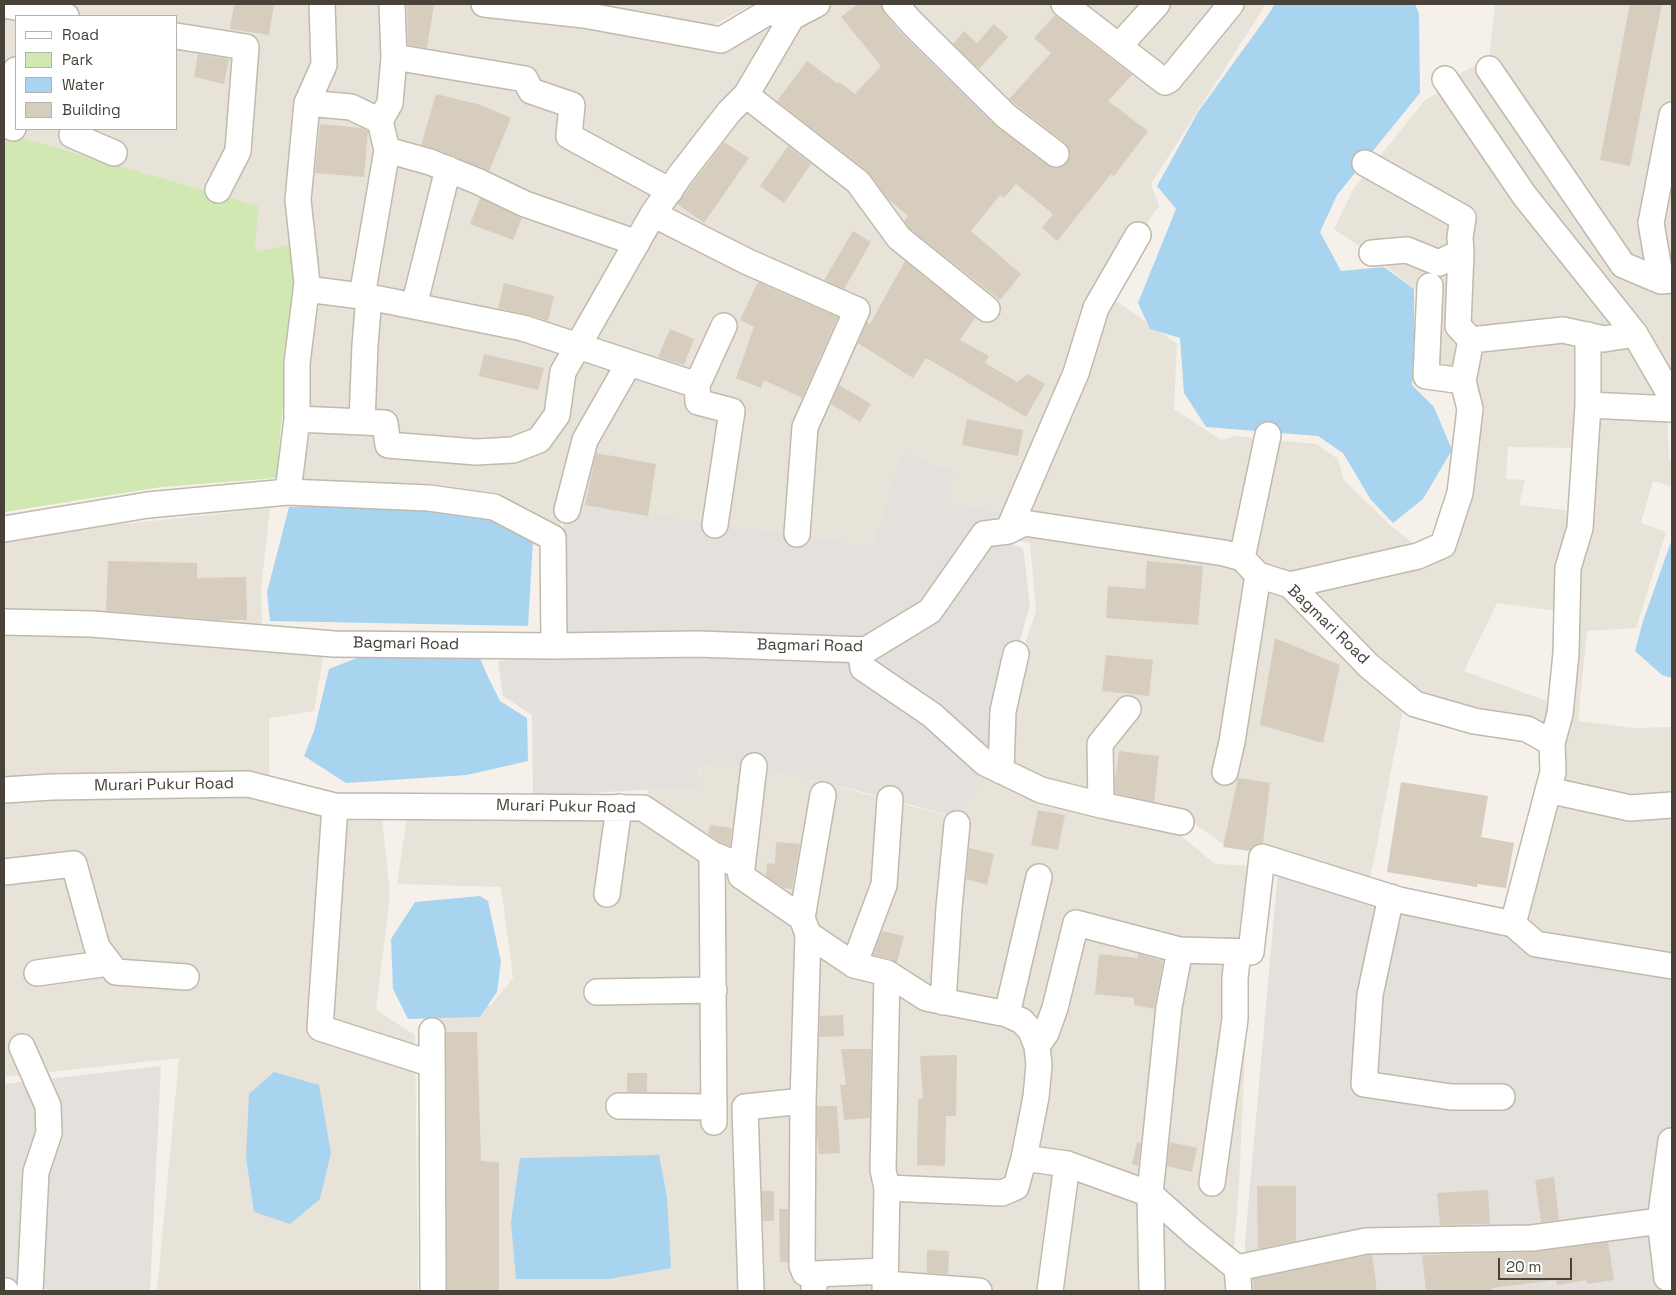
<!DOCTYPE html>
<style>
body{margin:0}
#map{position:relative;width:1676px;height:1295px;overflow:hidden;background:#f5f1ea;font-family:"Space Grotesk",sans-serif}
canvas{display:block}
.frame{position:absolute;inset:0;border:5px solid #484238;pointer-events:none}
.legend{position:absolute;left:15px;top:15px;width:162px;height:115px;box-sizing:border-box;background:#fff;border:1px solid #b6b3af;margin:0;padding:6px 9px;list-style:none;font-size:15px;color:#484238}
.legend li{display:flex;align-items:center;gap:10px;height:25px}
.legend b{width:25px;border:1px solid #b6b3af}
.scale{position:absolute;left:1498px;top:1258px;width:74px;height:22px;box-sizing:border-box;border:2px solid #484238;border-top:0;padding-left:6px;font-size:15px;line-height:18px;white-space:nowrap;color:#484238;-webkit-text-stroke:4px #fff;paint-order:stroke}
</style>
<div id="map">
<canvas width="1676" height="1295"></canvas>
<div class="frame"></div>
<ul class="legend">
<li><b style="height:6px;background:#fff"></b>Road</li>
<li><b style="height:14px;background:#d2e8b3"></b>Park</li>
<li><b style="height:14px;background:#a8d4f0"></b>Water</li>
<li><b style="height:14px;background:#d6cdbf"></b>Building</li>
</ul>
<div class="scale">20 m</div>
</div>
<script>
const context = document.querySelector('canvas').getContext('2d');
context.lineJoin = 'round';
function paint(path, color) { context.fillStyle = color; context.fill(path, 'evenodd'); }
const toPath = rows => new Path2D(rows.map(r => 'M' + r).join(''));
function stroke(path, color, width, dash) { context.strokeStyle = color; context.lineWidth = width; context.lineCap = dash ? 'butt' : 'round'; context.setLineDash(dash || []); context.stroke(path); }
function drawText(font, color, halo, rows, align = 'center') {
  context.font = font + ' "Space Grotesk",sans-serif'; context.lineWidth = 5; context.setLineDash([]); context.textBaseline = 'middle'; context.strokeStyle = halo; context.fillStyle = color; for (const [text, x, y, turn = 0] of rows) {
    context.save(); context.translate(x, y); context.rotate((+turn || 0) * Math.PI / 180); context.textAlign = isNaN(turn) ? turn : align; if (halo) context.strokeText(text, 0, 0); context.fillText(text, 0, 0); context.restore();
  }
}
paint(toPath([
 [4,4,473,4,720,43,771,16,787,22,638,228,552,415,510,445,393,440,304,411,317,242,255,252,4,135],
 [16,16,176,16,176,129,16,129],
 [579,4,753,4,714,25],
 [829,4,1266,4,1151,184,1159,206,1101,290,1177,344,1174,409,1221,440,1236,436,1316,444,1338,459,1344,480,1389,524,1421,550,1300,578,1404,704,1369,885,1265,853,1228,847,1182,816,1115,804,1005,765,1022,653,1036,611,1030,543,1006,539,1006,513,950,501,955,471,902,451,875,545,564,501,560,536,504,504,297,486,302,426,380,427,384,449,547,442,566,380,627,270,796,22],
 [1497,4,1672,4,1672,390,1538,204,1455,76,1489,58,1495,5],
 [1441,91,1550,236,1668,403,1584,395,1578,448,1508,447,1506,479,1525,480,1519,505,1574,511,1557,611,1497,603,1464,671,1555,704,1552,734,1415,698,1304,587,1434,562,1471,387,1423,381,1420,293,1365,250,1334,229,1354,188,1425,100],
 [1596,410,1667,414,1669,459,1672,460,1672,486,1653,481,1641,523,1666,532,1636,628,1587,631,1578,721,1633,728,1672,727,1672,960,1540,938,1520,920],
 [270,508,261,589,263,651,323,657,314,711,269,718,269,776,320,815,382,817,390,895,376,1010,415,1035,418,1291,157,1291,179,1058,4,1077,4,541,114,525],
 [752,764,957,818,986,778,1120,818,1176,832,1215,864,1257,866,1249,967,1239,1184,1231,1291,437,1291,436,1019,491,1005,513,978,501,887,397,884,407,818,642,812,650,786,699,787,698,765]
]), '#e8e3d8');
paint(toPath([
 [902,451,955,471,950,501,1006,513,927,601,866,642,561,639,564,501,874,545],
 [992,539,1023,548,1030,605,1016,654,996,762,869,665,946,602],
 [573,653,842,657,852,668,927,724,986,778,958,818,887,798,754,766,698,765,699,787,533,796,532,715,503,696,498,661],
 [1278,870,1672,978,1672,1291,1245,1291,1245,1242],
 [161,1066,150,1291,55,1291,4,1280,4,1084]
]), '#e4e0db');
paint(toPath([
 [4,135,15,136,258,206,255,252,299,243,276,478,162,487,4,512]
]), '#d2e8b3');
paint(toPath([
 [1275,4,1415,4,1419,14,1420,93,1337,195,1320,232,1341,271,1384,267,1414,289,1414,338,1412,385,1434,407,1452,450,1423,499,1393,523,1371,500,1343,453,1318,436,1206,427,1184,393,1180,338,1150,329,1138,303,1176,209,1157,186,1198,112,1266,18],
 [368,506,491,517,533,541,528,626,270,621,267,592,289,507],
 [1672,539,1672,678,1662,675,1635,651,1643,621],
 [357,658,480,658,488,677,500,701,527,718,528,761,467,775,346,783,304,756,314,731,329,669],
 [480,896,488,901,501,962,497,992,480,1017,408,1019,393,989,391,939,415,902],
 [274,1072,319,1085,331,1153,320,1199,290,1224,254,1212,246,1158,249,1094],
 [659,1155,667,1197,671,1268,609,1279,516,1279,511,1222,520,1158]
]), '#a8d4f0');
paint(toPath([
 [234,4,274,4,269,35,230,29],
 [407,4,434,4,427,48,408,45],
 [858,4,881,4,884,13,898,30,996,126,1047,165,1054,168,1061,167,1067,163,1070,155,1069,148,1065,143,1009,99,1051,53,1034,38,1055,15,1132,75,1108,101,1148,131,1114,176,1111,174,1057,241,1042,228,1053,214,1016,184,1004,198,1000,195,971,231,1021,274,1000,300,909,228,904,221,908,216,888,199,867,171,777,101,807,61,838,84,839,82,855,94,881,66,841,17],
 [1630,4,1662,4,1630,166,1600,160],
 [994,24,1008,37,979,69,953,44,964,31,977,43],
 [198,54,229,59,224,84,194,77],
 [436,94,481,105,511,118,489,171,435,149,421,145],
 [320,124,362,128,368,131,364,177,315,173],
 [724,142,749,158,704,223,677,204],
 [788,146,811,164,784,203,760,186],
 [480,198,522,218,513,240,470,224],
 [853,231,871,242,844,289,824,280],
 [905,261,975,318,960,340,989,356,985,363,1017,382,1028,374,1045,384,1026,417,926,358,913,378,858,343,867,322,870,324],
 [758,282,838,317,802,398,764,380,761,388,736,378,754,327,740,320],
 [504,283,554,296,548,321,526,314,498,308],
 [670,329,694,339,684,365,658,357],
 [484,354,544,368,538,390,479,376],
 [839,385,871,404,860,422,831,404],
 [967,419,1023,430,1018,456,962,445],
 [596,453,656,464,648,516,585,505],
 [108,561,197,563,197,578,246,577,247,620,216,620,106,611],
 [1147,561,1203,566,1198,625,1106,618,1108,586,1145,589],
 [1275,638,1340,665,1323,743,1260,725],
 [1106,655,1153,660,1149,696,1102,691],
 [1119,751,1159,756,1154,802,1115,793,1115,779],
 [1238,778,1270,783,1263,843,1258,843,1250,851,1223,847],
 [1401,782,1488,796,1481,837,1514,843,1506,888,1477,884,1477,887,1387,872],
 [1038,810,1065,815,1058,850,1031,845],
 [710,825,732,828,730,846,719,841,708,834],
 [776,842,800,844,792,889,784,888,766,876,767,863,775,864],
 [969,848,994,854,987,885,966,879],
 [882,931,904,936,897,963,890,959,873,955],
 [1099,954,1138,958,1138,954,1140,954,1163,961,1154,1009,1134,1005,1134,998,1095,994],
 [843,1015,844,1036,819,1037,820,1016],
 [446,1032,477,1032,481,1161,499,1162,499,1291,447,1291],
 [841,1049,871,1049,870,1118,844,1120,840,1085,846,1085],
 [957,1055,956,1116,946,1116,945,1166,917,1165,918,1099,923,1099,920,1056],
 [627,1073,647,1073,647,1092,627,1092],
 [817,1106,837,1106,840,1153,819,1154,817,1136],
 [1137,1142,1141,1143,1138,1166,1132,1164],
 [1170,1142,1197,1148,1192,1172,1167,1166],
 [1554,1177,1559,1220,1541,1222,1535,1180],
 [1257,1186,1296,1186,1296,1241,1258,1249],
 [1488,1190,1490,1224,1440,1225,1437,1193],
 [762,1191,774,1191,774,1221,763,1221],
 [779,1209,788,1209,788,1262,780,1262],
 [1608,1242,1614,1280,1587,1284,1587,1280,1557,1285,1556,1280,1492,1288,1492,1291,1426,1291,1422,1255,1532,1252],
 [927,1250,949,1251,948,1274,927,1273],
 [1368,1255,1372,1255,1377,1291,1254,1291,1253,1279]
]), '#d6cdbf');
const minor = toPath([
 [484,4,584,15,721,40,768,12,792,17],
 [895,4,912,23,1006,116,1056,154],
 [1064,4,1165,82,1169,80,1231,4],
 [4,5,66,16],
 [176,36,246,47,238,151,218,190],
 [1119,46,1157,4],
 [394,57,525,79,531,91,572,105,569,136,670,191],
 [1489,69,1623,265,1661,281,1672,280],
 [1445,79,1524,195,1635,334,1672,398],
 [746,95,858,182,899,238,987,309],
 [307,103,351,107,380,121,387,150,430,162,477,181,525,204,637,243],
 [380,121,390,103,394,57,392,4],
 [13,128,16,70],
 [73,129,72,135,114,153],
 [1365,163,1463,218,1460,237,1461,252,1458,326,1471,340,1463,381],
 [653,214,748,262,857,310,805,427,797,534],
 [1372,253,1407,250,1439,263,1461,252],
 [1661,281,1651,223,1672,115],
 [306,289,369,297,523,328,697,385,724,326],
 [362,296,387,150],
 [414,306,448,169],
 [1588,335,1588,405],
 [1471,340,1563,330,1604,339,1635,334],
 [697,385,698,402,732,411,715,525],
 [297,419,385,423,388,445,476,452,513,450,539,440,557,415,563,372,653,214,681,174,729,112,746,95,792,17,817,4],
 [362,422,365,345,369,297],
 [288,492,297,419,297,363,307,283,298,200,307,103,324,65,322,4],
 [567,510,585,440,629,363],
 [4,529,148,505,288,492,429,498,494,507,553,538,554,646],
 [1008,531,1076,373,1096,308,1138,235],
 [1242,558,1268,435],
 [1290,585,1418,556,1443,545,1460,493,1470,409,1463,381,1426,376,1430,286],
 [4,622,92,624,334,644,554,646,698,644,866,650,930,611,984,534,1008,531,1024,523,1224,553,1242,558,1258,575,1290,585,1369,666,1415,704,1474,721,1527,729,1552,743,1553,772,1513,924],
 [860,650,863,668,932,715,985,763,1041,790,1101,805,1181,822],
 [1552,743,1560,714,1566,653,1568,568,1580,528,1588,405,1672,409],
 [1001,771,1003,711,1016,654],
 [1225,772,1232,742,1258,575],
 [4,790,52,787,248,784,335,806,643,808,712,854,739,865,741,876,802,918,808,934,854,965,887,973,926,998,1007,1014,1022,1021,1031,1031,1037,1046,1039,1065,1036,1097,1024,1158,1016,1187,1002,1193,887,1188],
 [1548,790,1630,808,1672,805],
 [1101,805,1100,744,1128,709],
 [335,806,320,1028,432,1064],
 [712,854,714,1122],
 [4,872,74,864,97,947,116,972,186,977],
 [741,876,754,766],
 [607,894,619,807],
 [1391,897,1370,995,1364,1084,1451,1097,1502,1097],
 [802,918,823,795],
 [854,965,884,885,890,799],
 [37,973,109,963],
 [597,992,714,990],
 [943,1002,949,908,957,824],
 [1007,1014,1039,877],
 [432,1031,433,1291],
 [1037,1046,1046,1033,1055,1008,1076,923,1180,950,1251,952,1262,857,1399,900,1513,924,1536,944,1672,966],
 [22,1047,48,1106,49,1133,36,1172,30,1291],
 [803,1101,802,1266,805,1273,814,1274],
 [619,1106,714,1107],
 [1024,1158,1067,1164,1150,1194,1195,1234,1237,1268,1366,1241,1532,1238,1660,1221],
 [1212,1183,1235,1019,1235,978,1238,952],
 [1237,1268,1239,1291],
 [1667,1278,1660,1221,1671,1141,1672,1141],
 [885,1284,979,1291],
 [4,1291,6,1291],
 [751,1291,745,1107,803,1101,808,934],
 [814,1291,814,1274,885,1271],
 [885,1291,887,1188,883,1170,887,973],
 [1050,1291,1067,1164],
 [1152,1291,1150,1194,1169,1007,1180,950]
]);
stroke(minor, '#c0b9ac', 28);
stroke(minor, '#fff', 25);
drawText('16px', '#484238', '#fff', [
 ["Bagmari Road",1328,625,44],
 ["Bagmari Road",406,644,1],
 ["Bagmari Road",810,646,1],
 ["Murari Pukur Road",164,785,-1],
 ["Murari Pukur Road",566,807,1]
]);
</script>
